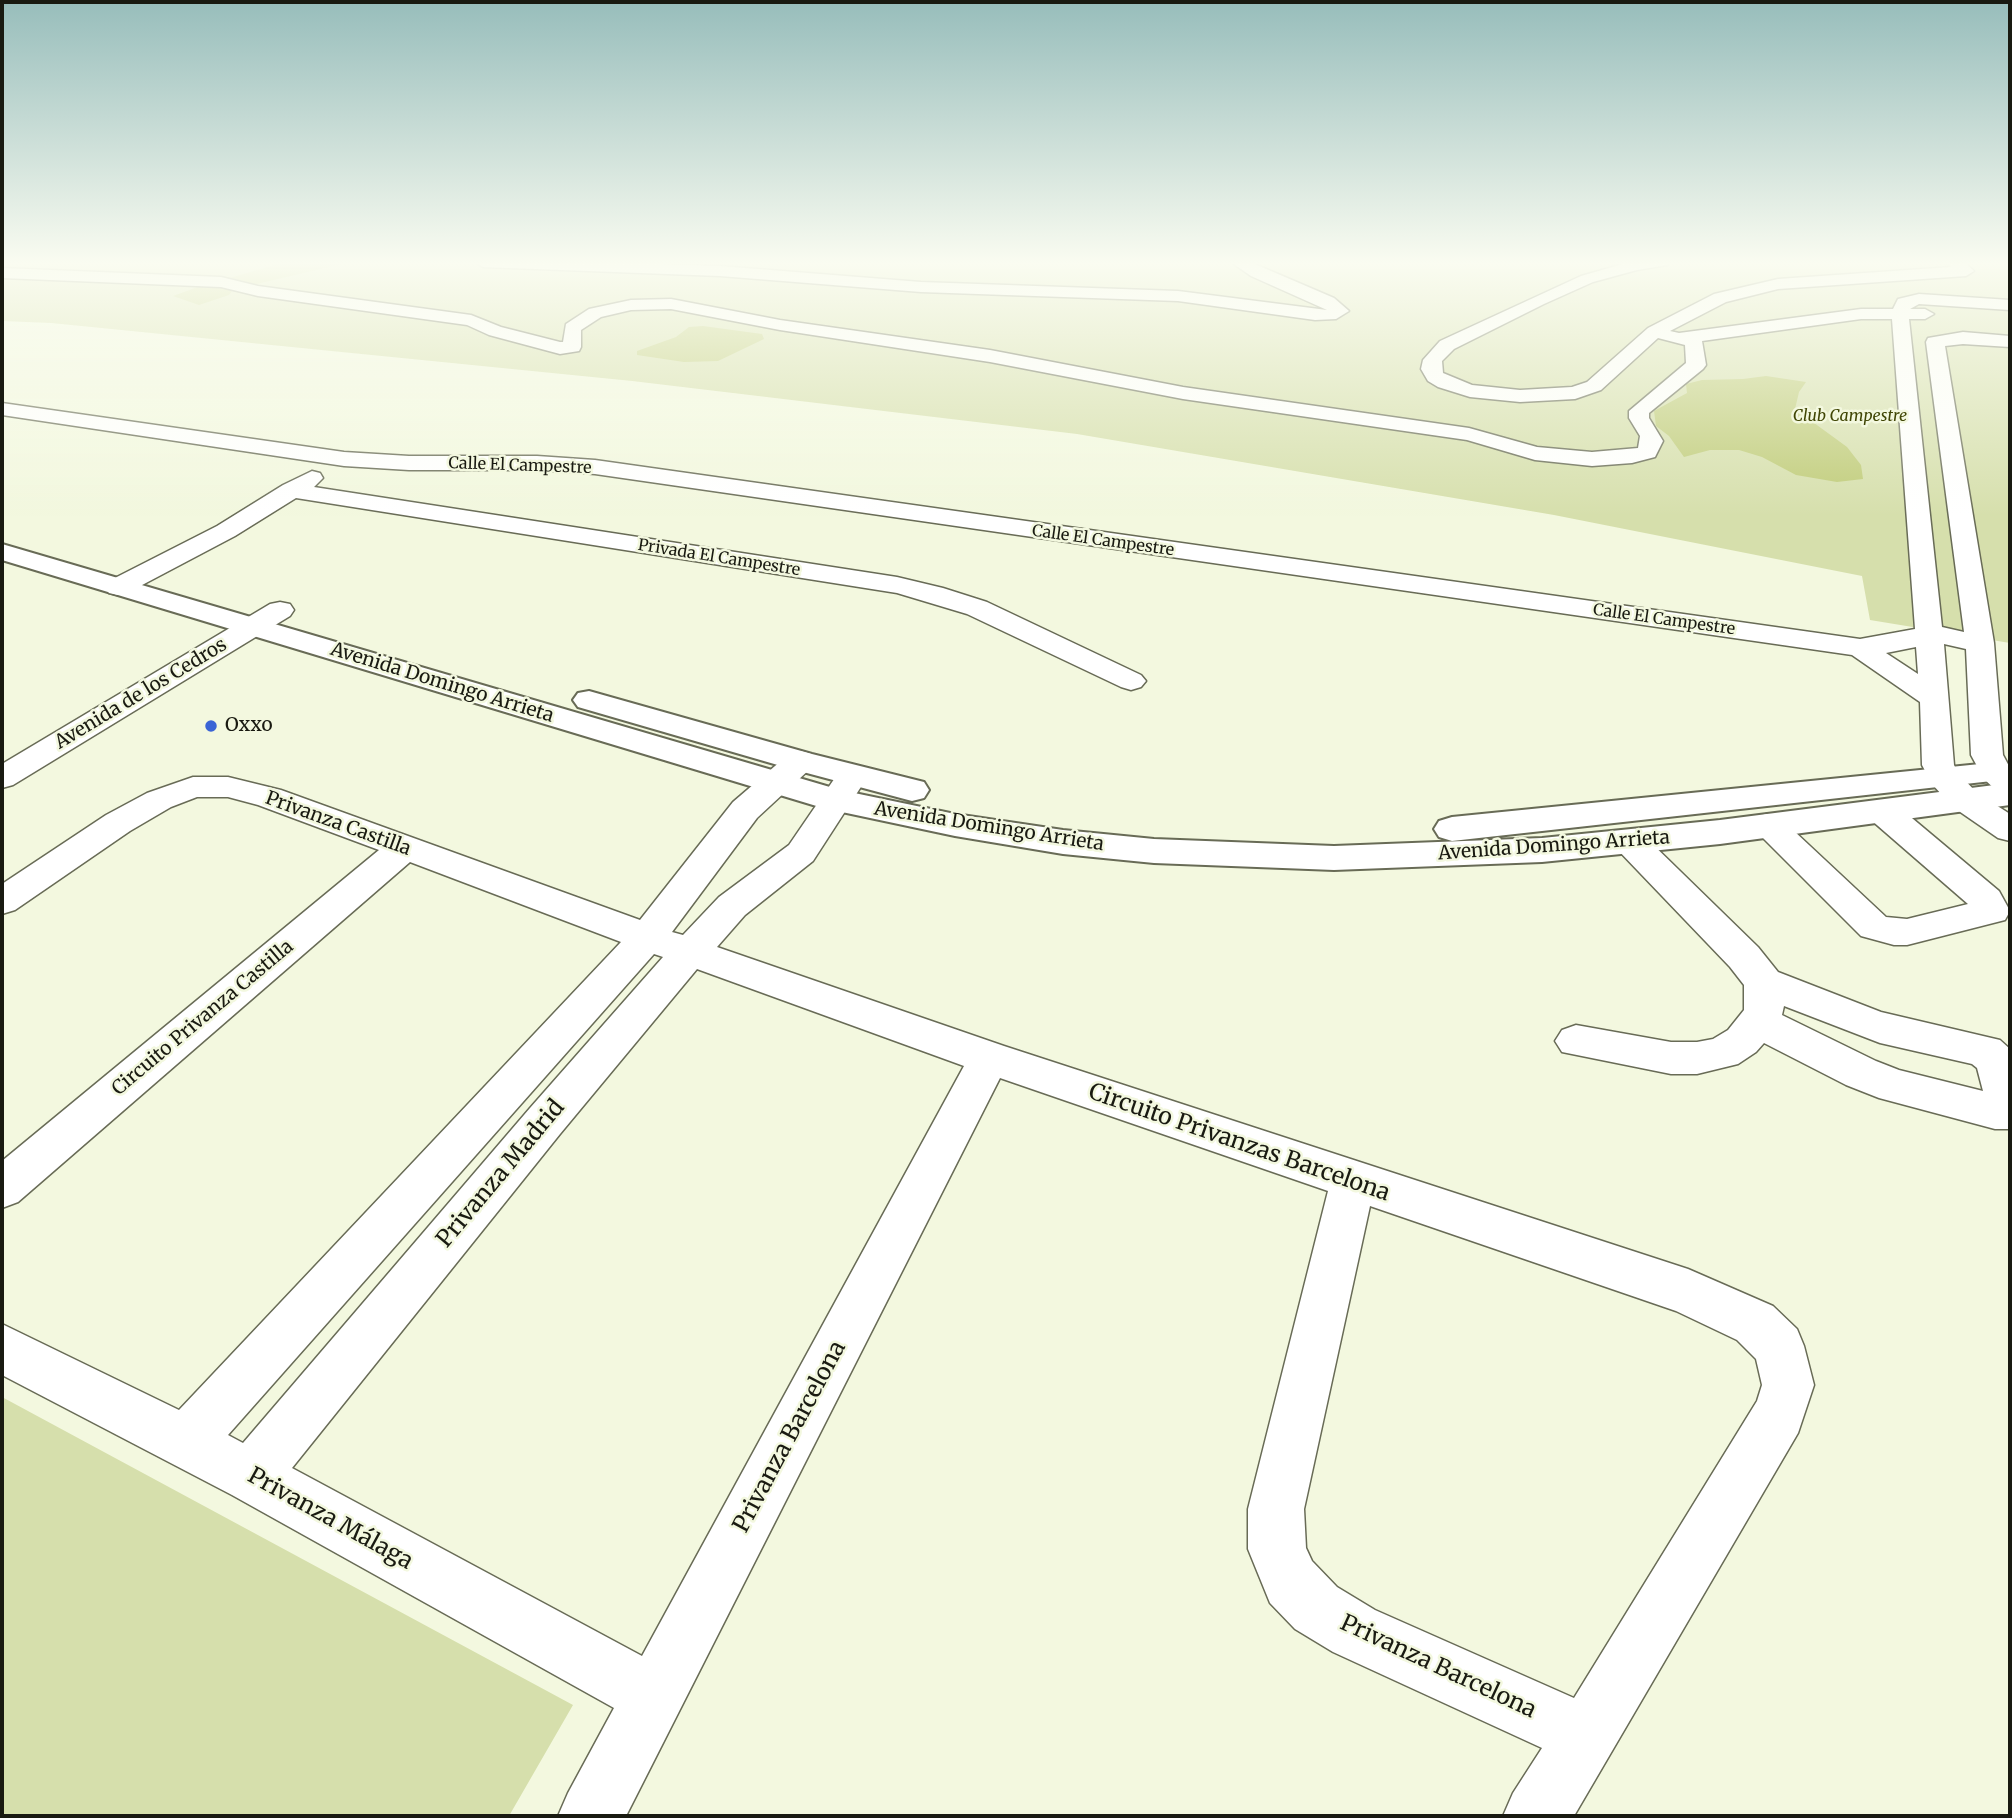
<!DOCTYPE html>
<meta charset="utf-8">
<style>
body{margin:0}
#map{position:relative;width:2012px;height:1818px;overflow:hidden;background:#f3f8df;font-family:Merriweather,serif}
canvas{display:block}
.frame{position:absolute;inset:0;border:4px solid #191a11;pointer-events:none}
</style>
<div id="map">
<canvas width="2012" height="1818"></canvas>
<div class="frame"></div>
</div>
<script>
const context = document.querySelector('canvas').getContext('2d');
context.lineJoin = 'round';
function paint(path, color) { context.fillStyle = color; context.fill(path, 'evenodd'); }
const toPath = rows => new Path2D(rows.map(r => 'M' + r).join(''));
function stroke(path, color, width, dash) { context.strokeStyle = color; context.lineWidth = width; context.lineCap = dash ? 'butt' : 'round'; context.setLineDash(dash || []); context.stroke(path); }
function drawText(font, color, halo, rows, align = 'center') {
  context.font = font + ' Merriweather,serif'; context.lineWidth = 5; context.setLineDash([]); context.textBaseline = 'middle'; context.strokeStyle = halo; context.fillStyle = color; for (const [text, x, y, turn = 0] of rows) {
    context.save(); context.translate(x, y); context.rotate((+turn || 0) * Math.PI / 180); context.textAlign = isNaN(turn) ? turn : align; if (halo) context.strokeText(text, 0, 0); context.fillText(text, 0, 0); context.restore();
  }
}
paint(toPath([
 [2,262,2010,262,2010,643,1870,620,1862,576,1554,515,1077,434,632,381,51,323,2,321],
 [2,1397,573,1705,509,1816,2,1816]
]), '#d6dfac');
paint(toPath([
 [285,262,342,264,248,286,226,279],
 [206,284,235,287,229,295,199,305,173,296],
 [703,326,762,334,764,339,718,361,684,362,637,355,637,351,676,337,689,327],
 [1766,376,1806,382,1799,392,1795,409,1847,447,1861,465,1863,479,1837,482,1796,475,1762,457,1739,450,1710,450,1684,457,1669,436,1656,426,1654,411,1687,393,1686,384,1702,380,1743,379]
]), '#bfcb78');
const minor = toPath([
 [475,262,604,262,720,266,921,282,1178,291,1327,310,1251,276,1231,262,1250,262,1334,298,1349,311,1336,319,1315,320,1178,301,921,292,720,276,483,267,475,262],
 [1630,262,1669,262,1667,265,1637,270,1593,282,1544,304,1454,349,1442,361,1443,373,1472,385,1520,390,1572,387,1587,382,1648,328,1714,294,1778,279,1951,267,1946,262,1964,262,1974,271,1966,276,1778,289,1726,302,1670,331,1679,333,1861,309,1893,309,1898,299,1919,294,2010,300,2010,310,1919,304,1910,309,1925,309,1934,314,1925,319,1909,319,1942,627,1964,632,1926,342,1928,338,1963,332,2010,336,2010,347,1963,344,1945,346,1994,643,2003,755,2010,768,2010,795,1998,792,1984,779,1971,755,1966,649,1944,644,1954,765,1958,773,1977,793,2010,814,2010,841,1998,838,1953,807,1932,784,1922,765,1920,702,1852,655,595,474,537,470,409,470,344,466,2,415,2,403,344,452,409,456,537,456,595,460,1860,639,1915,629,1892,319,1861,319,1702,341,1706,365,1703,369,1649,413,1649,418,1663,441,1655,457,1632,463,1592,466,1535,460,1467,440,1183,399,990,362,780,330,671,309,631,310,601,317,581,330,581,347,579,351,560,354,489,335,467,325,258,296,221,287,2,278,2,268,221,277,258,286,471,315,501,327,560,342,563,342,566,324,589,309,631,300,671,299,780,320,990,350,1183,387,1469,428,1537,447,1592,452,1638,448,1640,436,1629,418,1629,411,1686,363,1685,345,1658,338,1601,390,1575,399,1520,402,1470,397,1438,387,1428,381,1421,369,1423,360,1440,341,1581,276,1630,262],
 [1916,647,1918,674,1886,653,1916,647],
 [312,471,320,473,323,478,314,487,897,577,943,588,987,602,1141,675,1146,681,1141,687,1131,690,1121,687,967,614,897,593,296,498,235,536,127,593,118,595,109,593,105,587,109,581,217,526,283,485,312,471],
 [280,602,290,604,294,610,290,616,13,785,2,788,2,764,270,604,280,602],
 [800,751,811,754,816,761,811,768,757,818,672,932,683,935,719,897,789,845,841,769,852,766,863,769,868,776,813,861,745,915,717,947,1004,1046,1688,1269,1773,1306,1797,1329,1804,1346,1814,1385,1798,1433,1574,1816,1503,1816,1513,1793,1542,1748,1333,1652,1295,1629,1270,1603,1248,1549,1248,1509,1328,1191,1000,1078,626,1816,558,1816,568,1793,614,1708,232,1495,2,1375,2,1324,179,1410,621,942,410,862,18,1202,2,1208,2,1161,379,850,258,805,228,797,197,797,171,807,130,831,15,910,2,914,2,884,106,815,147,793,193,777,228,777,281,790,640,920,733,802,789,754,800,751],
 [654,954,663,957,530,1108,243,1443,228,1435,654,954],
 [697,969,964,1066,642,1656,292,1468,560,1134,697,969],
 [1370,1206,1676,1311,1737,1340,1756,1359,1762,1385,1757,1401,1574,1698,1375,1610,1337,1587,1312,1561,1306,1548,1304,1509,1370,1206],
 [1882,800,1894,803,1999,891,2010,911,2005,920,1907,945,1894,945,1861,936,1750,825,1755,817,1767,814,1779,817,1886,917,1907,919,1968,904,1870,819,1865,811,1870,803,1882,800],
 [1629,830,1641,833,1758,947,1778,972,1881,1012,2000,1040,2010,1049,2010,1129,1995,1129,1879,1098,1846,1085,1764,1043,1756,1052,1738,1064,1697,1074,1671,1074,1562,1052,1555,1041,1562,1030,1576,1025,1671,1042,1697,1042,1713,1039,1728,1030,1744,1010,1744,985,1730,967,1617,849,1612,841,1617,833,1629,830],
 [1784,1006,1880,1043,1972,1064,1977,1068,1983,1091,1899,1070,1876,1061,1782,1015,1784,1006]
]);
const major = toPath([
 [2,544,840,790,955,814,1063,830,1154,839,1334,846,1542,838,1720,820,2010,783,2010,805,1720,844,1542,862,1334,870,1154,863,1063,854,955,836,823,808,2,560,2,544],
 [589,691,812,754,924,782,929,790,924,798,912,801,788,768,578,707,573,700,578,693,589,691],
 [1980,764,1992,767,1997,774,1992,781,1452,841,1439,837,1434,829,1439,821,1452,817,1980,764]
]);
stroke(minor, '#686b56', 3);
stroke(major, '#686b56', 4);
paint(minor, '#fff');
paint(major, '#fff');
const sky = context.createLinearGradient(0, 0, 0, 516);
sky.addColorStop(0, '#97bdbb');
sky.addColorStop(0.51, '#fafcf1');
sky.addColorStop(1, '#fafcf100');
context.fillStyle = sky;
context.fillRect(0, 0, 2012, 516);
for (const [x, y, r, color] of [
 [211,726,7,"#3a64d5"]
]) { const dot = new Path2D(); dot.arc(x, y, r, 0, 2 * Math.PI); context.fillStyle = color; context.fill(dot); stroke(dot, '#f3f8df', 2.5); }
drawText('italic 16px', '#404605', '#f3f8df', [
 ["Club Campestre",1850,416]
]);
drawText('16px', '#191a11', '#f3f8df', [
 ["Calle El Campestre",520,466,2],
 ["Calle El Campestre",1103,541,8],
 ["Privada El Campestre",719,558,9],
 ["Calle El Campestre",1664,620,8]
]);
drawText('19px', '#191a11', '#f3f8df', [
 ["Avenida Domingo Arrieta",442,683,17],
 ["Avenida de los Cedros",141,694,-31],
 ["Privanza Castilla",338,824,20],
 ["Avenida Domingo Arrieta",989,827,9],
 ["Avenida Domingo Arrieta",1554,846,-4],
 ["Circuito Privanza Castilla",203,1018,-40]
]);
drawText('19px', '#191a11', '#f3f8df', [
 ["Oxxo",225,726]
], 'left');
drawText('23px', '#191a11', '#f3f8df', [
 ["Circuito Privanzas Barcelona",1239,1143,19],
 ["Privanza Madrid",501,1174,-50],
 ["Privanza Barcelona",790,1437,-62],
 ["Privanza Málaga",330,1519,29],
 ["Privanza Barcelona",1438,1667,25]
]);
</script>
